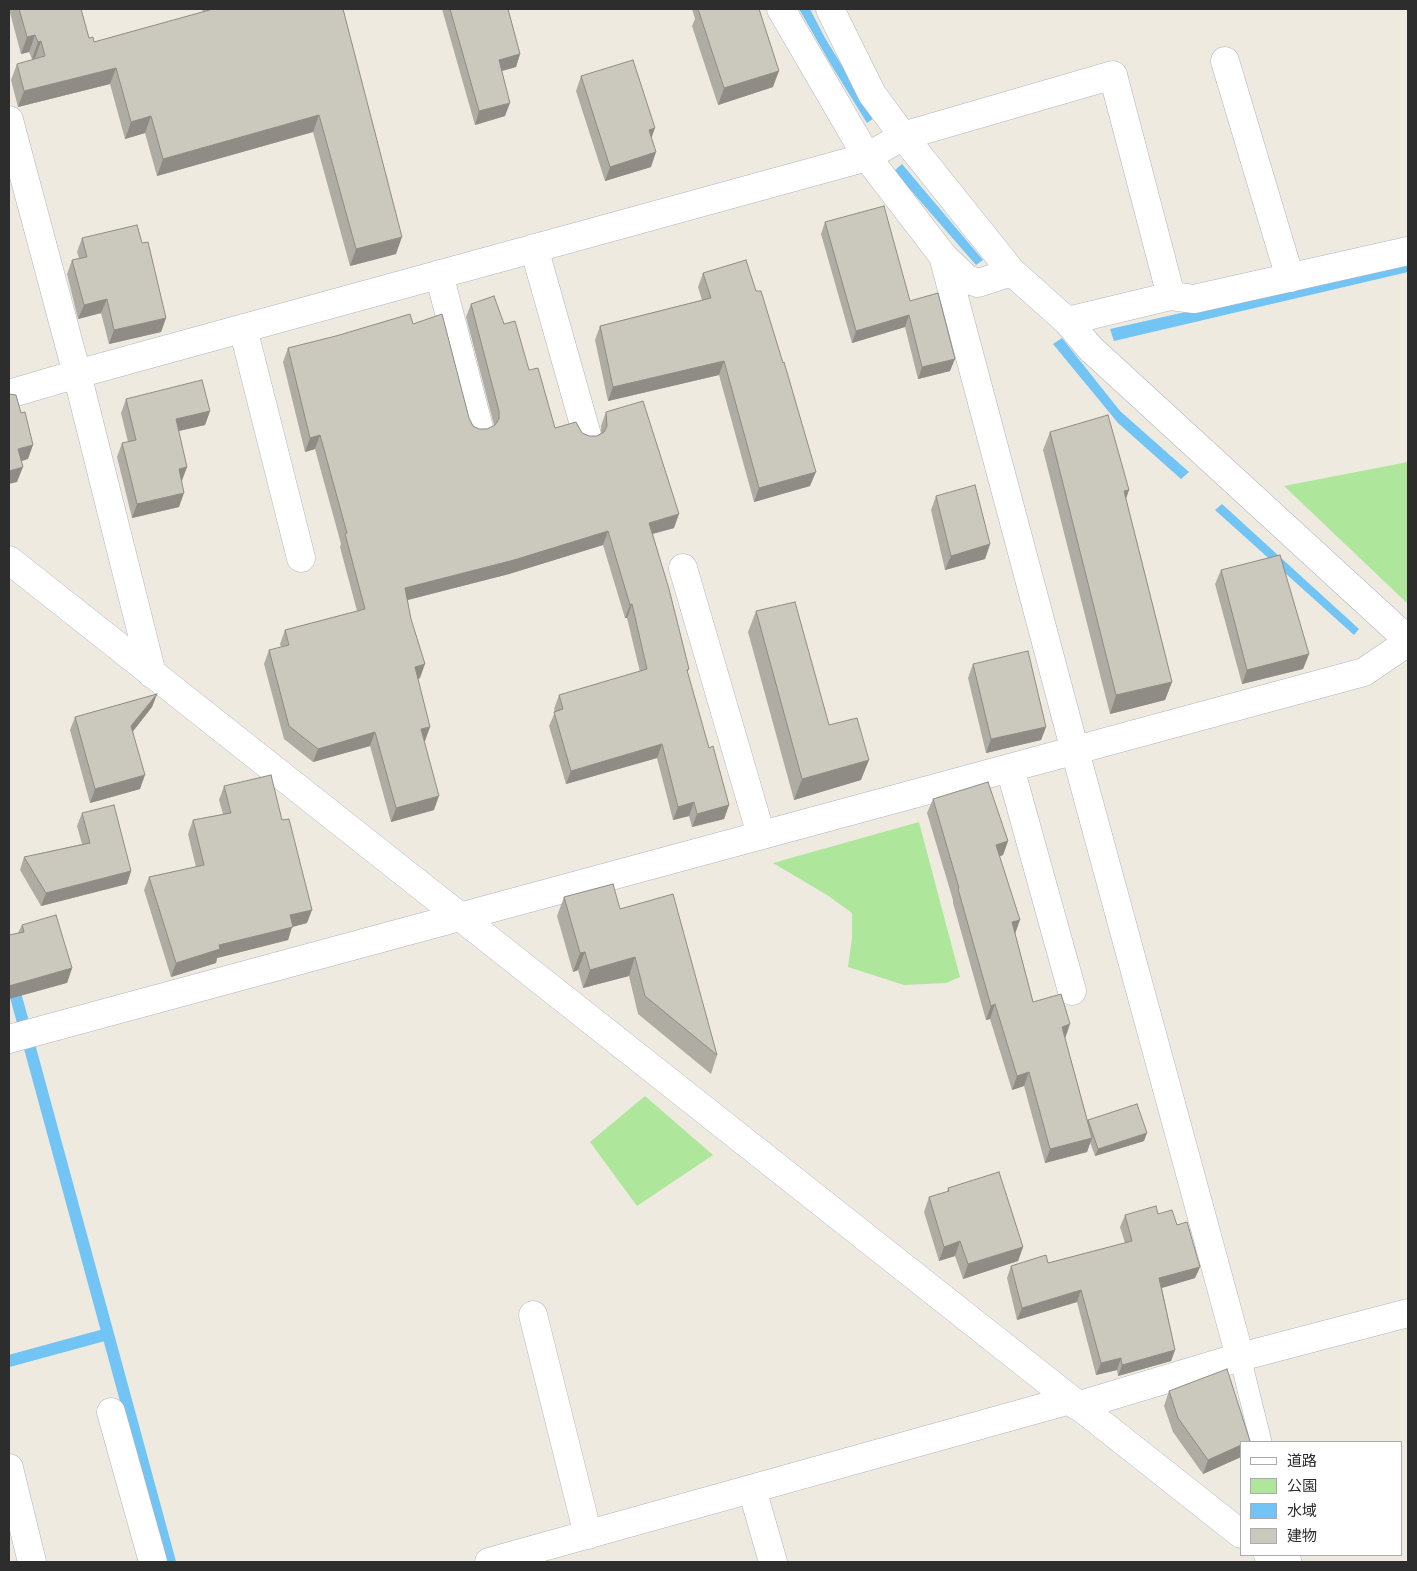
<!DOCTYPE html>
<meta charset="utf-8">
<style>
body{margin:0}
#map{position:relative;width:1417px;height:1571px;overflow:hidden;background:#efeae0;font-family:Poppins,"Noto Sans JP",sans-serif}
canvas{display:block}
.frame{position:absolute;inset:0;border:10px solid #2d2d2d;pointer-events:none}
.legend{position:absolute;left:1240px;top:1441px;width:162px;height:115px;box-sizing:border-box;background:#fff;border:1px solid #ababab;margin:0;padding:6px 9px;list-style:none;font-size:15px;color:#2d2d2d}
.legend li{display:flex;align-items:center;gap:10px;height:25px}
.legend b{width:25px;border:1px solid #ababab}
</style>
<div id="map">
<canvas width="1417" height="1571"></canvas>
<div class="frame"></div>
<ul class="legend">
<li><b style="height:6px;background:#fff"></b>道路</li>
<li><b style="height:14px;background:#aee79b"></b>公園</li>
<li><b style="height:14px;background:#71c4f3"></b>水域</li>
<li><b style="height:14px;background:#cbc8be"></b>建物</li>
</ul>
</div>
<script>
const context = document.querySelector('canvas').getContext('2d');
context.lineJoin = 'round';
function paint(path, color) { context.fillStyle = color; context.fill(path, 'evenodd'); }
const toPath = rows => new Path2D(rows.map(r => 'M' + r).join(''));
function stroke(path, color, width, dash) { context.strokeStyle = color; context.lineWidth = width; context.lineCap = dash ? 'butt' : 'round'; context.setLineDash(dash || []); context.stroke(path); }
paint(toPath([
 [1408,462,1408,604,1284,486],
 [919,822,960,977,946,983,904,985,848,967,852,938,852,913,827,895,773,863],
 [645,1096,713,1155,637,1206,590,1142]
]), '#aee79b');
paint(toPath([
 [799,9,810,9,825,38,874,118,867,123,830,63],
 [902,164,983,260,976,265,894,171],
 [1408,262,1408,272,1114,341,1110,329],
 [1062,338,1120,411,1189,472,1181,479,1118,423,1053,344],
 [1222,504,1359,629,1354,635,1215,510]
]), '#71c4f3');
stroke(toPath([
 [9,971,170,1562],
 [9,1361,108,1334]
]), '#71c4f3', 12);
const service = toPath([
 [1240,1357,1261,1442],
 [1289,1555,1291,1562]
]);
const minor = toPath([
 [781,9,867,157,943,256,967,279,978,283,1012,272],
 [830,9,872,94,903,136,1012,272,1067,321,1091,349,1408,640],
 [1225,61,1290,278],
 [9,120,77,374,152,674],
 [534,248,587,435],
 [943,256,1075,751,1240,1357],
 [439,274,479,428],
 [1067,321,1171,296,1194,299,1408,251],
 [243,328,301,558],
 [9,394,77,374,867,157,903,136,1113,75,1171,296],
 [683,568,761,835],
 [1010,768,1072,991],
 [9,1039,1364,672,1408,642],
 [533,1315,588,1535],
 [1077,1406,1240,1357,1408,1313],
 [111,1412,153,1562],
 [9,1468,32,1562],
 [752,1489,773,1562],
 [489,1562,1070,1400]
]);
const tertiary = toPath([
 [9,560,1241,1534],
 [1268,1555,1277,1562]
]);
stroke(service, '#b3b4c1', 22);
stroke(minor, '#b3b4c1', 29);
stroke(tertiary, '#b3b4c1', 29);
stroke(service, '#fff', 21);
stroke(minor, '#fff', 28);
stroke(tertiary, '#fff', 28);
paint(toPath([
 [9,9,81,9,89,38,94,42,203,12,202,9,343,9,396,254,350,266,313,132,157,176,145,133,125,139,110,84,18,107,11,80,17,64,35,59,32,59,29,52,21,54],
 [442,9,508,9,520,54,516,67,502,71,505,116,475,125],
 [692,9,759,9,773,87,718,105,692,26,695,19],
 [581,76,652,138,651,167,605,181,576,91],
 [825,222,910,301,950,371,918,379,905,327,852,343,821,234],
 [82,238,142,243,166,318,161,332,109,344,101,313,78,319,67,274,72,260,79,258,77,252],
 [703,273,810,486,754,502,719,375,608,401,595,340,600,326,702,300,698,287],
 [471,304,504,324,529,370,555,428,582,433,589,436,597,436,601,433,601,426,606,412,674,528,653,534,689,669,687,673,709,748,729,805,724,819,692,827,689,816,673,820,657,758,566,784,549,726,555,712,554,709,559,695,640,672,627,618,625,618,603,545,509,574,407,600,420,678,418,679,430,727,424,741,434,810,391,822,370,746,313,762,284,739,264,664,269,650,281,647,280,644,285,630,357,611,340,547,341,544,315,449,305,452,283,362,288,348,413,324,473,426,479,429,487,429,494,426,494,425,466,317],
 [126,399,210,411,205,425,178,431,187,467,182,481,179,507,132,518,117,457,122,443,128,442,121,413],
 [1050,432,1129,490,1126,499,1172,682,1165,700,1110,714,1043,450],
 [936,496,990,544,985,559,945,570,931,510],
 [1221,570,1309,654,1303,669,1242,684,1215,584],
 [756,611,829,725,861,780,794,800,748,632],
 [973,664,1046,727,1041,740,986,753,968,678],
 [157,694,152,707,133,731,140,789,90,803,70,730,75,717],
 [224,786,307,923,292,927,288,940,217,958,216,963,171,977,144,890,149,877,196,867,188,834,193,820,223,814,219,800],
 [933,799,1008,841,1003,855,999,857,1015,933,1033,1002,1065,1038,1088,1122,1088,1120,1144,1141,1095,1156,1090,1142,1087,1152,1045,1163,1024,1086,1012,1090,990,1019,986,1020,953,903,953,900,927,813],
 [82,813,131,871,127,884,41,906,20,870,24,857,82,844,77,826],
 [564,897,620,909,717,1055,711,1074,638,1014,629,976,583,988,578,970,573,972,557,916],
 [22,925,72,968,67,983,18,933],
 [948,1188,1023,1247,1018,1261,963,1279,955,1256,939,1261,924,1212,929,1197,947,1192],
 [1158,1214,1177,1225,1200,1267,1195,1278,1162,1288,1175,1350,1171,1361,1118,1376,1117,1370,1096,1375,1077,1302,1017,1320,1007,1278,1011,1266,1048,1263,1125,1243,1120,1227,1125,1215],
 [1169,1391,1241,1442,1241,1457,1203,1474,1173,1432,1164,1406]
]), '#afaca3');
paint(toPath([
 [35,35,29,52,21,54,27,37],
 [41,41,35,58,32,59,38,42],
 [520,54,516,67,494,73,499,60],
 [116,68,110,84,18,107,24,91],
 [779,71,773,87,718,105,724,88],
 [510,103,505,116,475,125,479,111],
 [319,115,313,132,157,176,163,159],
 [151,116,145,133,125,139,131,122],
 [655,128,650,142,649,130],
 [656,152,651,167,605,181,610,167],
 [402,237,396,254,350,266,356,249],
 [107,299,101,313,78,319,84,305],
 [909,315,905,327,852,343,856,331],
 [166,318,161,332,109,344,114,330],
 [955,359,950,371,918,379,922,367],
 [724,361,719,375,608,401,613,387],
 [210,411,205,425,170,433,176,419],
 [320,435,315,449,305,452,310,438],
 [33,445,28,459,13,464,18,449],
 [23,467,17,482,9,484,9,471],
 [187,467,181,482,179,469],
 [816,472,810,486,754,502,759,488],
 [1129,490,1122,509,1124,491],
 [184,493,179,507,132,518,137,504],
 [679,514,674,528,644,536,649,523],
 [608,531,603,545,509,574,400,602,405,588],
 [990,544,985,559,945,570,951,556],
 [632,604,627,618,625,618,630,605],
 [1309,654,1303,669,1242,684,1247,670],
 [425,664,420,678,410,681,415,667],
 [1172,682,1165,700,1110,714,1116,695],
 [157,694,152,707,127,739,131,726],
 [430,727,425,741,416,743,421,729],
 [1046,727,1041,740,986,753,991,739],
 [375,732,370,746,313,762,318,749],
 [662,744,657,758,566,784,571,771],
 [869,760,861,780,794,800,802,779],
 [145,775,140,789,90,803,95,789],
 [439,796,434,810,391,822,396,808],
 [694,802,689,816,673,820,678,807],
 [729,805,724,819,692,827,697,814],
 [1008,841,1003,855,990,859,996,845],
 [131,871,127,884,41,906,46,893],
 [312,910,307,923,292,927,288,940,217,958,216,963,171,977,176,963,290,915],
 [1020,920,1015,934,1012,922],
 [585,952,578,970,573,972,580,953],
 [635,957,629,976,583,988,590,970],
 [72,968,67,983,9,999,9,986],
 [995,1004,990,1019,986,1020,991,1006],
 [1070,1024,1065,1039,1062,1027],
 [1029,1072,1024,1086,1012,1090,1017,1076],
 [1147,1133,1144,1141,1095,1156,1098,1149],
 [1092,1138,1087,1152,1045,1163,1050,1149],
 [960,1241,955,1256,939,1261,944,1247],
 [1023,1247,1018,1261,963,1279,968,1264],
 [1200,1267,1195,1278,1155,1290,1159,1278],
 [1081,1290,1077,1302,1017,1320,1022,1308],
 [1175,1350,1171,1361,1118,1376,1122,1365],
 [1121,1358,1117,1370,1096,1375,1101,1363],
 [1241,1445,1241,1457,1203,1474,1208,1460]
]), '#8e8c85');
const building = toPath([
 [19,9,81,9,89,38,93,37,94,42,213,9,343,9,402,237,356,249,319,115,163,159,151,116,131,122,116,68,24,91,17,64,45,56,41,41,38,42,35,35,27,37,19,9],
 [450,9,508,9,520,54,499,60,510,103,479,111,450,9],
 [698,9,759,9,779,71,724,88,698,9],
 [633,60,655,128,649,130,656,152,610,167,581,76,633,60],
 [884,206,910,301,938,293,955,359,922,367,909,315,856,331,825,222,884,206],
 [137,225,142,243,148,242,166,318,114,330,107,299,84,305,72,260,87,257,82,238,137,225],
 [746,260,756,291,761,291,783,363,784,362,816,472,759,488,724,361,613,387,600,326,711,298,703,273,746,260],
 [494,296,504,324,515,321,529,370,538,368,555,428,576,422,582,433,589,436,597,436,604,432,607,426,606,412,643,401,679,514,649,523,669,589,689,669,687,670,709,748,713,746,729,805,697,814,694,802,678,807,662,744,571,771,554,712,563,709,559,695,647,669,632,604,630,605,608,531,514,560,405,588,411,619,425,664,415,667,430,727,421,729,439,796,396,808,375,732,318,749,289,726,269,650,289,645,285,630,365,609,345,534,347,533,320,435,310,438,288,348,336,336,410,314,413,324,442,314,469,418,473,426,479,429,487,429,495,425,499,419,499,411,471,304,494,296],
 [202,380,210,411,176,419,187,467,179,469,184,493,137,504,122,443,136,440,126,399,202,380],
 [9,394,16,395,21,413,25,412,33,445,18,449,23,467,9,471,9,394],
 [1108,415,1129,490,1124,491,1172,682,1116,695,1050,432,1108,415],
 [975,485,990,544,951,556,936,496,975,485],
 [1280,555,1309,654,1247,670,1221,570,1280,555],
 [795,602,829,725,857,718,869,760,802,779,756,611,795,602],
 [1028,651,1046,727,991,739,973,664,1028,651],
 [157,694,131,726,145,775,95,789,75,717,157,694],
 [271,775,282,820,289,819,312,910,290,915,293,927,219,945,220,949,176,963,149,877,204,865,193,820,231,813,224,786,271,775],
 [988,782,1008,841,996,845,1020,920,1012,922,1033,1002,1061,994,1070,1024,1062,1027,1092,1138,1050,1149,1029,1072,1017,1076,995,1004,991,1006,958,889,959,888,933,799,988,782],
 [114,805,131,871,46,893,24,857,90,843,82,813,114,805],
 [613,884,620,909,673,894,717,1055,645,996,635,957,590,970,585,952,580,953,564,897,613,884],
 [56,915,72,968,9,986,9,935,24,932,22,925,56,915],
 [1137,1104,1147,1133,1098,1149,1088,1120,1137,1104],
 [999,1172,1023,1247,968,1264,960,1241,944,1247,929,1197,949,1191,948,1188,999,1172],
 [1156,1206,1158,1214,1172,1210,1177,1225,1187,1222,1200,1267,1159,1278,1175,1350,1122,1365,1121,1358,1101,1363,1081,1290,1022,1308,1011,1266,1046,1255,1048,1263,1132,1241,1125,1215,1156,1206],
 [1227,1369,1250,1441,1247,1442,1241,1442,1241,1445,1208,1460,1178,1418,1169,1391,1227,1369]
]);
paint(building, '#cbc8be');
stroke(building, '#8e8c85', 1);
</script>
